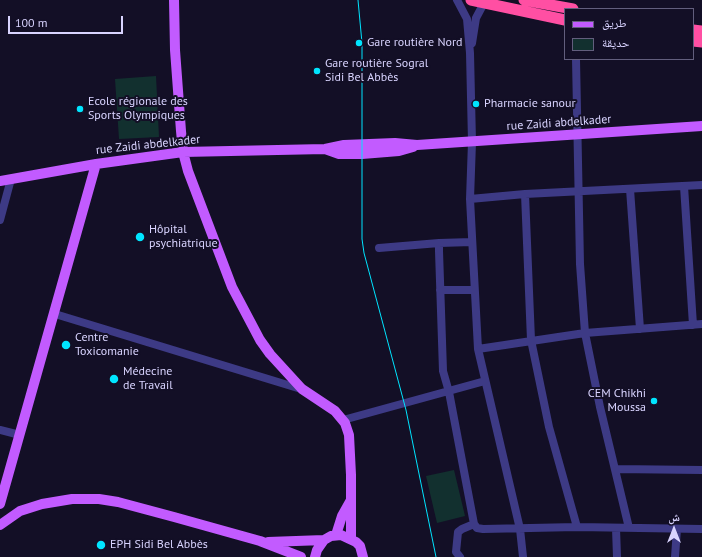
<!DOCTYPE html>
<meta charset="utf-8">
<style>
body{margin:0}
#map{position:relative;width:702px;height:557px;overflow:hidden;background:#130f26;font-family:"PT Sans","Noto Naskh Arabic",sans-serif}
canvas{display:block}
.legend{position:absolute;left:564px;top:8px;width:130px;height:52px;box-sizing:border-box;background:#130f26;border:1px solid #625e7d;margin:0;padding:5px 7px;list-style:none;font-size:12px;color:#d9d4ff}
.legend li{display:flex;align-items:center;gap:8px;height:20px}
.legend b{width:20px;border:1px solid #625e7d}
.north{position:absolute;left:654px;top:509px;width:40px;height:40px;-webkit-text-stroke:3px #130f26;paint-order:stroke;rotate:0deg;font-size:11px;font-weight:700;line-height:16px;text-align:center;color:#d9d4ff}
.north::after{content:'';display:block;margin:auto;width:14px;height:18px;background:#d9d4ff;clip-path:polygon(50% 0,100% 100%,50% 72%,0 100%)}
.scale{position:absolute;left:8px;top:16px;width:115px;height:18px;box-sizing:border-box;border:2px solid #d9d4ff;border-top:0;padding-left:5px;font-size:12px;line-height:14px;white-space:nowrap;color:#d9d4ff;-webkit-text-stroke:3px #130f26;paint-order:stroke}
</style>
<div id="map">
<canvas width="702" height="557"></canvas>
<ul class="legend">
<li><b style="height:5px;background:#c25bff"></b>طريق</li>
<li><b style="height:11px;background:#12302f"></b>حديقة</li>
</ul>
<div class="north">ش</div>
<div class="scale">100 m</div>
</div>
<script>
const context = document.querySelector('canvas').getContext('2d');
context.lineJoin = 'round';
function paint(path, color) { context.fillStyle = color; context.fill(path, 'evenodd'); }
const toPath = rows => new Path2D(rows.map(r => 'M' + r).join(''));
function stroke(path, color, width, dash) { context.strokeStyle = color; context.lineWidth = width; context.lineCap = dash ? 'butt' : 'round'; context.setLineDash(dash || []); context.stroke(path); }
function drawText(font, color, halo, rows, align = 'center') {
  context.font = font + ' "PT Sans",sans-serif'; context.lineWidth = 4; context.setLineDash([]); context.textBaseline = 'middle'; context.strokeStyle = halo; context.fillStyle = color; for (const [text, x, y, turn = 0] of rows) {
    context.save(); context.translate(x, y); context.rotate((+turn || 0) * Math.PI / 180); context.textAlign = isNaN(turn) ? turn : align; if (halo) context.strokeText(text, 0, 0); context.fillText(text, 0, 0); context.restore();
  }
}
paint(toPath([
 [156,76,159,137,119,139,115,79],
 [454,470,465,516,437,523,426,476]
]), '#12302f');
stroke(toPath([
 [457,0,467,19,470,53,472,142,470,199,478,349,520,529,523,557],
 [472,43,476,18,484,3],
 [576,59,580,264,585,333,600,407,629,528],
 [684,186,693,325],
 [630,189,640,329],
 [525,194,531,340,549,427,577,527],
 [470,199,525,194,702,185],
 [0,220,11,179],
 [472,242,439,243,439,251,443,371,449,392,474,524,477,528,483,529,577,527,702,529],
 [379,248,439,243],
 [440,290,474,290],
 [55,314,301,389],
 [478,349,585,333,702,324],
 [343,420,485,381],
 [0,430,20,435],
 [615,469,702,470],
 [616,528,617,557],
 [460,557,456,552,458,532,462,529,474,524],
 [675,557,677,529]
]), '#3d3a85', 8);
stroke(toPath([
 [174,0,175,50,181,131,183,152,188,171,232,287,260,340,270,354,302,389,335,411,345,423,349,435,351,475,351,538],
 [325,149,339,154,362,154,399,151,413,147],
 [0,181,96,164,183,152,325,149,344,145,395,143,417,145,702,126],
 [0,504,96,164],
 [0,525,20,511,42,504,72,499,99,499,118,502,174,517,260,541,301,557],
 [336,535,342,516,351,500],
 [268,542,324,540],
 [315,557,317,550,324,540,331,536,341,535,356,542,360,546,363,557]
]), '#c25bff', 10);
stroke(toPath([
 [471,0,565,20],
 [524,0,573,9],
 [693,30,702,31],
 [693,41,702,42]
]), '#ff4fa3', 11);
stroke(toPath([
 [358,0,362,43,362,239,364,253,406,410,436,557]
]), '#00e5ff', 1);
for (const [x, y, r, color] of [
 [359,43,4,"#00e5ff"],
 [317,71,4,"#00e5ff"],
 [476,104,4,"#00e5ff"],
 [80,109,4,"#00e5ff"],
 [140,237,5,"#00e5ff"],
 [66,345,5,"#00e5ff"],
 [114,379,5,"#00e5ff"],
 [654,401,4,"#00e5ff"],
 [101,545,5,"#00e5ff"]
]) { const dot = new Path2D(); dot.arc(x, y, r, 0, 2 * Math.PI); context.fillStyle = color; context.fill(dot); stroke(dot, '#130f26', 1.5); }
drawText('12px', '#d9d4ff', '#130f26', [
 ["Gare routière Nord",367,43],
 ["Gare routière Sogral",325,64],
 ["Sidi Bel Abbès",325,78],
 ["Ecole régionale des",88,102],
 ["Sports Olympiques",88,116],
 ["Pharmacie sanour",484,104],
 ["Hôpital",149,230],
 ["psychiatrique",149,244],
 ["Centre",75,338],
 ["Toxicomanie",75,352],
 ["Médecine",123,372],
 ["de Travail",123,386],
 ["CEM Chikhi",646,394,"right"],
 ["Moussa",646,408,"right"],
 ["EPH Sidi Bel Abbès",110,545]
], 'left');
drawText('12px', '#d9d4ff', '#130f26', [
 ["rue Zaidi abdelkader",559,123,-4],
 ["rue Zaidi abdelkader",148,145,-6]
]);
</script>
